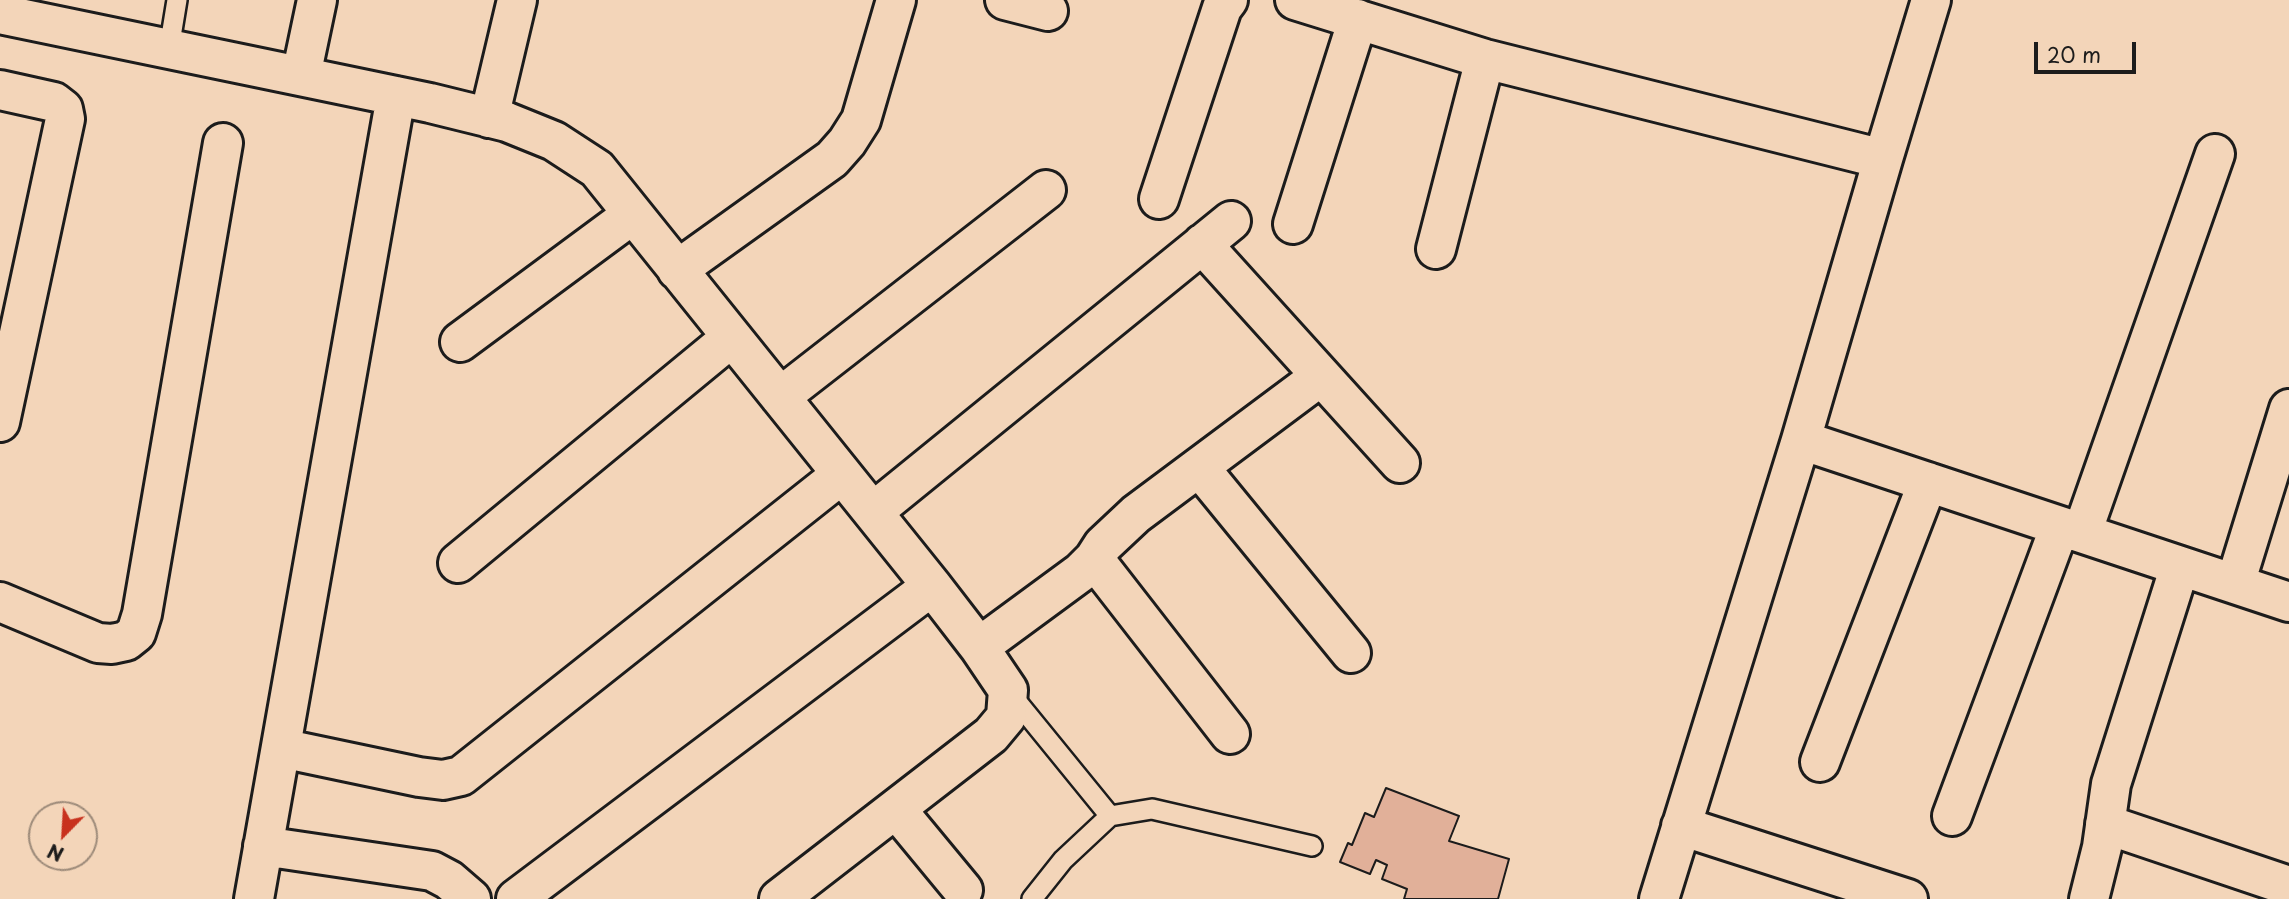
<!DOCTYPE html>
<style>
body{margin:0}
#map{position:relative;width:2289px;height:899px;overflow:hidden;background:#f3d5b9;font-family:"Playpen Sans",sans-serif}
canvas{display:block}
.north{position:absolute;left:28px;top:801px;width:70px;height:70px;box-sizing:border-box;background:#f3d5b9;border:2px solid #9d8b7a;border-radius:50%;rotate:204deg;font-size:19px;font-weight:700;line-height:28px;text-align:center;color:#1c1c1c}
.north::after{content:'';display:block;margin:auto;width:24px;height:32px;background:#c8321e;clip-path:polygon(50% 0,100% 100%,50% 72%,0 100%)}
.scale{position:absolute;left:2034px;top:42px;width:102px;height:32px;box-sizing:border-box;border:4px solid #1c1c1c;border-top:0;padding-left:9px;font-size:21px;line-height:24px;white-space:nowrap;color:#1c1c1c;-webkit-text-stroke:5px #f3d5b9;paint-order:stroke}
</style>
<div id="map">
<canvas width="2289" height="899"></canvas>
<div class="north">N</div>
<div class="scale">20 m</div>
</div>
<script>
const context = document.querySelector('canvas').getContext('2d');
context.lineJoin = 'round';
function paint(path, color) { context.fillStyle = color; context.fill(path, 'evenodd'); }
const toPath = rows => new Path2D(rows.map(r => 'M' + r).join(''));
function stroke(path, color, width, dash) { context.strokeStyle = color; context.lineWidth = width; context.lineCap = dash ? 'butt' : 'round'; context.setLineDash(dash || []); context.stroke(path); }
const building = toPath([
 [1386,788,1459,816,1449,841,1509,859,1498,899,1404,899,1407,889,1382,879,1387,865,1376,860,1370,874,1340,862,1348,843,1352,845,1365,813,1374,817,1386,788]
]);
paint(building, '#e1b099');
stroke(building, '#1c1c1c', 2);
const service = toPath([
 [169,49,177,0],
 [1009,692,1110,816],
 [1032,899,1063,860,1110,816,1152,809,1312,846]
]);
const minor = toPath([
 [1005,0,1048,11],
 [1295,0,1485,59,1883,159],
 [0,14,430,103,507,122,554,141,597,169,932,586,979,647,1008,690,1006,717,991,735,779,899],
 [301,76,317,0],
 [0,90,54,102,63,109,65,119,0,422],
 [489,118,517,0],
 [1159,199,1222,8,1228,0],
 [1293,224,1358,19],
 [1202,244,1400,463],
 [1436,249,1485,59],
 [677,270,832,159,847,142,861,120,896,0],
 [460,342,633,214],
 [780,397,1046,190],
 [1801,440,2289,602],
 [1199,467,1351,653],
 [873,512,1231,221],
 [2082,533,2215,154],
 [1094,559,1230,734],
 [458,563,732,337],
 [2235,584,2289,409],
 [0,602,98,643,112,644,126,641,136,633,142,614,223,143],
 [979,647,1081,572,1094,559,1103,545,1136,514,1321,376],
 [281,748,419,777,443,780,461,776,842,474],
 [1820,762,1928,482],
 [896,809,963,890],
 [1952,816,2060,526],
 [2105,824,2289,886],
 [1681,826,1908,899],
 [263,846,432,871,449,880,471,899],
 [254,899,396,96],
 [516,899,932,586],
 [1659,899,1801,440,1883,159,1931,0],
 [2089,899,2102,847,2111,784,2180,566]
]);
stroke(service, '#1c1c1c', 24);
stroke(minor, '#1c1c1c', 44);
stroke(service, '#f3d5b9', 19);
stroke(minor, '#f3d5b9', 38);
</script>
